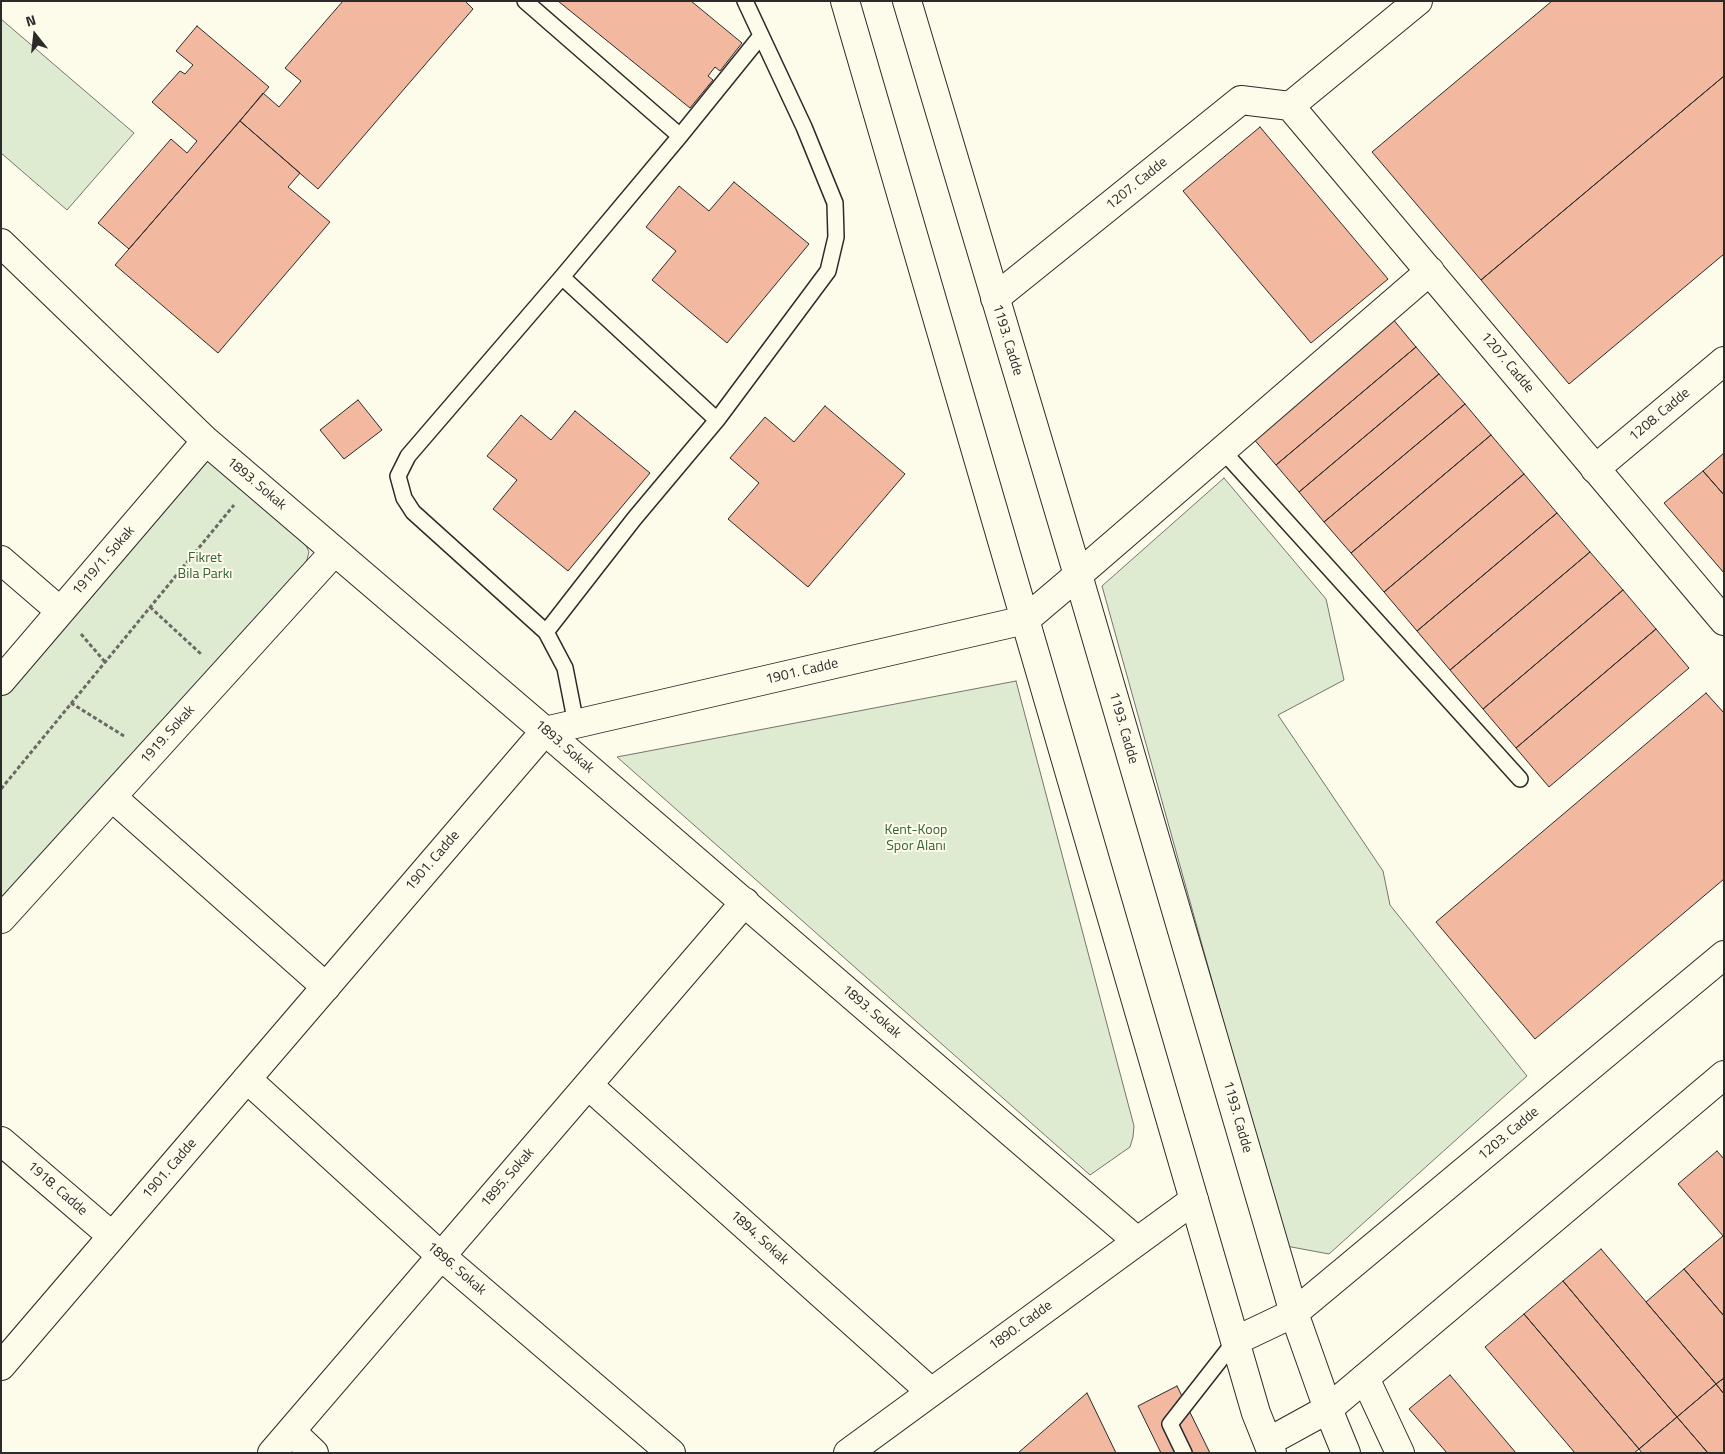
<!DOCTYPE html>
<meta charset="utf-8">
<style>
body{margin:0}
#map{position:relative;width:1725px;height:1454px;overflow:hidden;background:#fdfbea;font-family:"Titillium Web",sans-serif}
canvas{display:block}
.frame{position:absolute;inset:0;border:2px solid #2b2b2b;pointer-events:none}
.north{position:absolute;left:10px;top:10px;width:50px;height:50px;-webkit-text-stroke:4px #fdfbea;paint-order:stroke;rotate:344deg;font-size:14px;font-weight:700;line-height:20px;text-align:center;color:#2b2b2b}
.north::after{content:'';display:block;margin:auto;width:18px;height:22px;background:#2b2b2b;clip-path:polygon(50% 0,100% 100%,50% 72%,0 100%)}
</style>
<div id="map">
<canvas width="1725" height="1454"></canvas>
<div class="frame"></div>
<div class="north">N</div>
</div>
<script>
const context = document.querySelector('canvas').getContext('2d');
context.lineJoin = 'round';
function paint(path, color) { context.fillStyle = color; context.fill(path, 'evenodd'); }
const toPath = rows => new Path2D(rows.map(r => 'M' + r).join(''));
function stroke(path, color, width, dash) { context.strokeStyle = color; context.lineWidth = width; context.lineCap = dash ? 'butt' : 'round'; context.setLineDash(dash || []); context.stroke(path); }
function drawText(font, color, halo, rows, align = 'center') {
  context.font = font + ' "Titillium Web",sans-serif'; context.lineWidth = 4; context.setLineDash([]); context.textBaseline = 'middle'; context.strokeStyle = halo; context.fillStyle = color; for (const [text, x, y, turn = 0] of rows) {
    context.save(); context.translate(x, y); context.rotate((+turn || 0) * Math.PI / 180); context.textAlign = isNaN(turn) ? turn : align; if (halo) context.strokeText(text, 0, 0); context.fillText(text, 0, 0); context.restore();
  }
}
const green = toPath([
 [1,19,134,133,67,210,1,153,1,19],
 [205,455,304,541,309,552,306,563,1,900,1,696,205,455],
 [1224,478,1326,599,1344,680,1278,715,1383,871,1390,905,1527,1076,1329,1254,1286,1246,1102,586,1224,478],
 [1016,681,1134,1126,1133,1137,1130,1147,1090,1175,617,757,1016,681]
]);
paint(green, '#deebd1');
stroke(green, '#74746e', 1);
const building = toPath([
 [343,1,465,1,473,9,318,189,240,121,263,93,279,107,301,81,285,68,343,1],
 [558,1,691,1,742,43,720,71,715,67,708,76,713,80,690,108,558,1],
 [1552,1,1724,1,1724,76,1481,280,1372,152,1552,1],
 [197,26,269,87,129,249,98,223,171,139,187,153,197,141,152,102,180,71,185,74,193,65,176,51,197,26],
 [1724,76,1724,254,1569,384,1481,280,1724,76],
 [240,121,300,173,288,187,330,222,218,353,115,265,240,121],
 [1260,127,1388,279,1311,343,1183,191,1260,127],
 [734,182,809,244,727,343,652,280,676,251,646,227,679,186,709,211,734,182],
 [1392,318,1416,347,1276,465,1252,437,1392,318],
 [1416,347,1439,374,1299,492,1276,465,1416,347],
 [1439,374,1465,404,1324,522,1299,492,1439,374],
 [358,400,382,430,344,459,320,430,358,400],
 [1465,404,1491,435,1351,553,1324,522,1465,404],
 [825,406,905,474,808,587,728,519,759,483,730,458,765,417,794,442,825,406],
 [575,411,650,473,568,571,493,509,517,480,487,456,521,415,551,440,575,411],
 [1491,435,1524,474,1384,592,1351,553,1491,435],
 [1724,453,1724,495,1703,471,1724,453],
 [1703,471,1724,495,1724,573,1664,503,1703,471],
 [1524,474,1557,513,1417,631,1384,592,1524,474],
 [1557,513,1590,552,1450,670,1417,631,1557,513],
 [1590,552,1623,590,1483,709,1450,670,1590,552],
 [1623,590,1656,629,1516,748,1483,709,1623,590],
 [1656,629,1689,668,1549,787,1516,748,1656,629],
 [1706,693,1724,713,1724,879,1535,1039,1436,922,1706,693],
 [1717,1151,1724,1159,1724,1237,1678,1184,1717,1151],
 [1723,1236,1724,1237,1724,1316,1684,1269,1723,1236],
 [1601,1249,1716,1384,1677,1417,1563,1281,1601,1249],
 [1684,1269,1724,1316,1724,1378,1716,1384,1646,1302,1684,1269],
 [1563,1281,1677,1417,1639,1449,1524,1314,1563,1281],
 [1524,1314,1639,1449,1634,1453,1575,1453,1485,1347,1524,1314],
 [1450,1375,1516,1453,1447,1453,1409,1409,1450,1375],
 [1724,1378,1724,1394,1716,1384,1724,1378],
 [1716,1384,1724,1394,1724,1453,1708,1453,1677,1417,1716,1384],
 [1177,1386,1210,1453,1161,1453,1138,1406,1177,1386],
 [1087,1393,1116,1453,1018,1453,1087,1393],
 [1677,1417,1708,1453,1642,1453,1639,1449,1677,1417]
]);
paint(building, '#f2b8a0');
stroke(building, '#2b2b2b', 1);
const lane = toPath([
 [525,1,680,136],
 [562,277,717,420],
 [1222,450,1520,779],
 [546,632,634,519,717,420,828,271,836,237,835,203,804,127,745,1],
 [576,724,565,668,546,632,413,512,404,498,398,476,408,456,562,277,680,136,760,37],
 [1184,1453,1170,1424,1235,1341]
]);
const street = toPath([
 [1290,106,1724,621],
 [1,243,206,441,545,731,1137,1241],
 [995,298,1241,100,1290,106,1418,1],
 [1595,469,1724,361],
 [1,560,60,611],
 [1078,575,1430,271],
 [1,681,206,441],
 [112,797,326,987],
 [1,919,335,551],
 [247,1079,441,1256,671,1453],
 [588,1085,931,1392],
 [1365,1378,1400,1453],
 [291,1431,314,1453],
 [272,1453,745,902],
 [848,1453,1194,1200]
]);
const secondary = toPath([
 [845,1,1256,1413,1272,1453],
 [907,1,1078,575,1294,1313,1328,1409,1346,1453],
 [1,1141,112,1236],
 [1235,1341,1294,1313,1724,955],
 [1,1366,545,731,1025,620,1078,575],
 [1268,1442,1328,1409,1724,1075]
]);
stroke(lane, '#2b2b2b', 18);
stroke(street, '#2b2b2b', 30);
stroke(secondary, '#2b2b2b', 30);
stroke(toPath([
 [150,607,201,654],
 [81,634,105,662],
 [71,703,124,736],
 [1,789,234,505]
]), '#6a6964', 3, [4, 2.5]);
stroke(lane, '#fdfbea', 15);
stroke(street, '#fdfbea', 28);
stroke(secondary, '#fdfbea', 28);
drawText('14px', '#2b2b2b', '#fdfbea', [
 ["1207. Cadde",1137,184,-39],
 ["1193. Cadde",1007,340,73],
 ["1207. Cadde",1507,363,50],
 ["1208. Cadde",1660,415,-40],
 ["1893. Sokak",256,484,40],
 ["1919/1. Sokak",104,561,-49],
 ["1901. Cadde",802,672,-13],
 ["1193. Cadde",1123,728,74],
 ["1919. Sokak",168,735,-48],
 ["1893. Sokak",564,747,41],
 ["1901. Cadde",433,861,-49],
 ["1893. Sokak",871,1012,41],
 ["1193. Cadde",1237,1117,74],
 ["1203. Cadde",1509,1134,-40],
 ["1901. Cadde",170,1169,-49],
 ["1895. Sokak",508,1178,-49],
 ["1918. Cadde",57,1189,41],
 ["1894. Sokak",759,1238,42],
 ["1896. Sokak",456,1269,41],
 ["1890. Cadde",1021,1326,-36]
]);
drawText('14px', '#34623c', '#fdfbea', [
 ["Fikret",205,559],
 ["Bila Parkı",205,575],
 ["Kent-Koop",916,831],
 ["Spor Alanı",916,847]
]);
</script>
